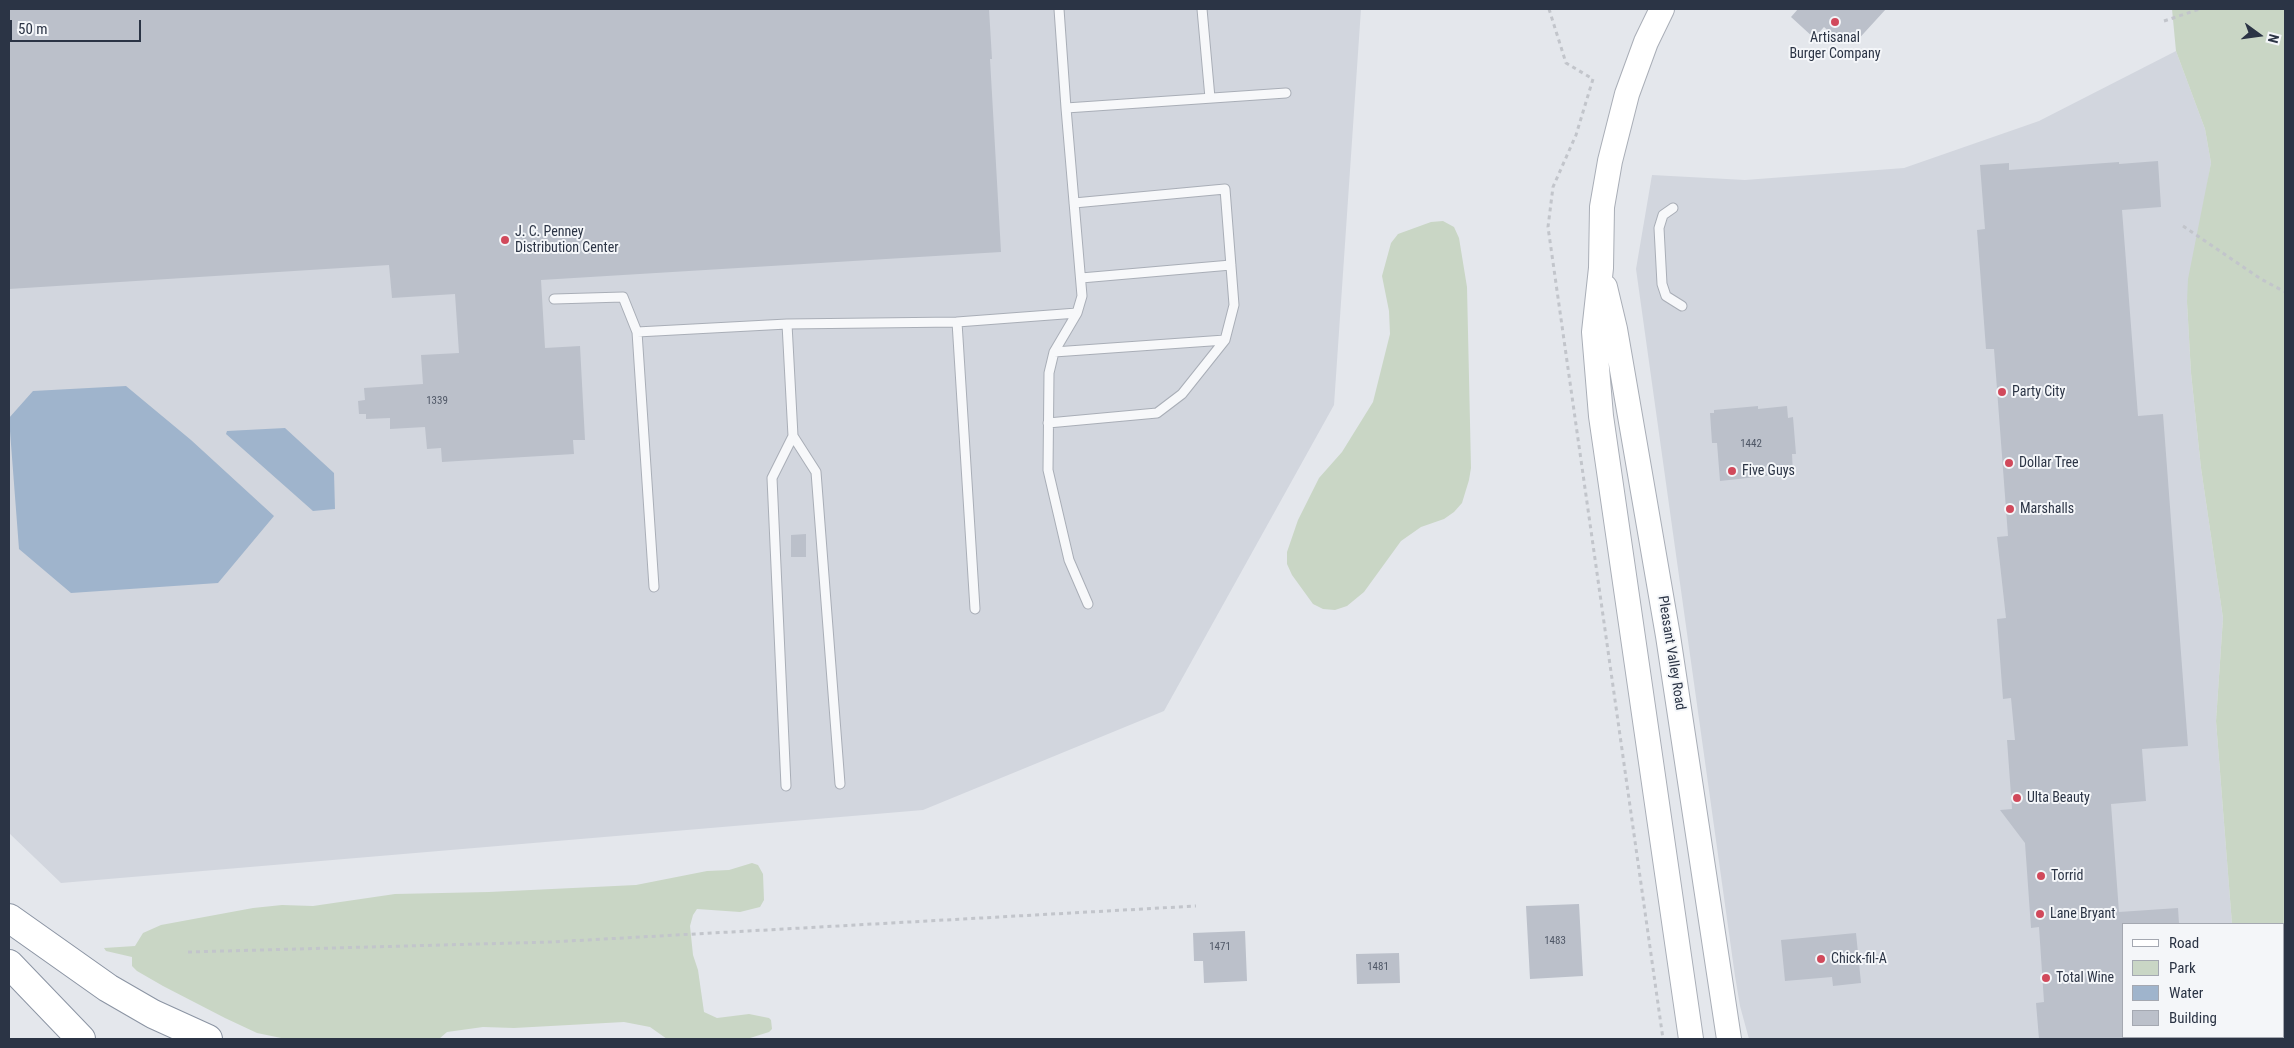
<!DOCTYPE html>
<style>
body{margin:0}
#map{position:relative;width:2294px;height:1048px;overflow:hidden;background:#e4e7ec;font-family:"Roboto Condensed",sans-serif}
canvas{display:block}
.frame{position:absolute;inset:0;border:10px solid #2b3445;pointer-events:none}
.legend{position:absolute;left:2122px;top:923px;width:162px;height:115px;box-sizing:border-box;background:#f4f6f9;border:1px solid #a4a8b1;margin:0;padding:6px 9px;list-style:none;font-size:15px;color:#2b3445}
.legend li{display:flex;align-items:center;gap:10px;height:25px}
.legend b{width:25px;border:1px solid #a4a8b1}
.north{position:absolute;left:2234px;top:10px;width:50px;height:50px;-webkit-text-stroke:4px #f4f6f9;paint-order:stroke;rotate:104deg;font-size:14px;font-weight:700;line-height:20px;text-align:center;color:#2b3445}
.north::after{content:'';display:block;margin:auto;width:18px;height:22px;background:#2b3445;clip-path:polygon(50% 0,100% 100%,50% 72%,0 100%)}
.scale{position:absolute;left:10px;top:20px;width:131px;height:22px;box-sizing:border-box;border:2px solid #2b3445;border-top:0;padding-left:6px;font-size:15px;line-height:18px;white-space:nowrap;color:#2b3445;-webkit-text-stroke:4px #f4f6f9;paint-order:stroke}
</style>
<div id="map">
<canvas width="2294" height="1048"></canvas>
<div class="frame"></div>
<ul class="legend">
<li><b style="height:6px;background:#fff"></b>Road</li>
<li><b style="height:14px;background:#c9d6c5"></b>Park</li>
<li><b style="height:14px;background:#9fb4cc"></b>Water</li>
<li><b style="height:14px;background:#bbc0ca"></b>Building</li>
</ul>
<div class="north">N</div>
<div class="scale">50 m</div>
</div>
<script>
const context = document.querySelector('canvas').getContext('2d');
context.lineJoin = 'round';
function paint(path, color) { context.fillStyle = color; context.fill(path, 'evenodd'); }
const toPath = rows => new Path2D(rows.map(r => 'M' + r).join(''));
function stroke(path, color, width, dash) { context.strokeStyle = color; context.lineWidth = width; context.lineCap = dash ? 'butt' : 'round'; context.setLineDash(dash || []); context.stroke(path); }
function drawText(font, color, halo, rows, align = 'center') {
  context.font = font + ' "Roboto Condensed",sans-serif'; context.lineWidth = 4; context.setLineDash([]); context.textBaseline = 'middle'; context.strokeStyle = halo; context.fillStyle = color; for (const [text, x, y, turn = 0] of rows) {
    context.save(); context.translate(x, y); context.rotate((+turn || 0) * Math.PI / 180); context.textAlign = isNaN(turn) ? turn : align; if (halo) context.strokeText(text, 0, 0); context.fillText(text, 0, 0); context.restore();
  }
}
paint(toPath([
 [9,9,1361,9,1334,405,1164,711,923,810,61,883,9,833],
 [2176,51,2205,129,2211,163,2187,302,2191,373,2201,468,2223,618,2216,721,2232,924,2123,924,2123,1037,2241,1037,2241,1039,1749,1039,1740,1006,1735,976,1636,269,1652,175,1745,180,1904,168,2039,121]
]), '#d2d6de');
paint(toPath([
 [2172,9,2285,9,2285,1039,2241,1039,2241,1037,2283,1037,2283,924,2232,924,2216,721,2223,618,2201,468,2191,373,2187,302,2188,279,2211,163,2205,129,2176,51],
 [1443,221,1454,227,1459,238,1467,287,1471,468,1469,480,1462,503,1454,512,1444,519,1421,527,1401,541,1364,592,1347,606,1335,610,1323,609,1313,604,1292,575,1287,564,1287,552,1298,520,1319,478,1342,452,1373,402,1390,334,1389,311,1382,276,1391,243,1398,234,1431,222],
 [752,863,758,865,763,874,764,900,760,907,740,912,697,909,693,915,690,926,693,955,698,970,704,1012,717,1018,749,1014,769,1018,771,1020,772,1029,769,1032,747,1039,667,1039,650,1027,624,1022,514,1028,483,1027,447,1032,439,1039,286,1039,257,1033,225,1018,163,986,137,971,132,966,132,957,106,951,104,948,135,946,143,933,161,925,253,908,282,905,313,906,395,894,489,892,636,885,707,871,729,870]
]), '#c9d6c5');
paint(toPath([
 [126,386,191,440,274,516,218,583,71,593,19,549,9,418,33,391],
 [285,428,334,473,335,509,313,511,226,434,227,431]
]), '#9fb4cc');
paint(toPath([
 [9,9,989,9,992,59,990,59,1001,252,541,280,545,348,580,346,585,440,573,440,574,454,442,462,441,448,427,449,425,427,390,429,390,418,366,419,366,414,359,414,358,401,365,400,364,388,423,384,421,355,459,353,455,294,392,298,389,265,9,289],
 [1798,9,1886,9,1854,44,1848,38,1843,44,1824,27,1814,38,1791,17],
 [2158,161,2161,207,2122,210,2138,416,2163,414,2188,746,2142,749,2146,801,2111,804,2119,912,2178,908,2179,924,2123,924,2123,1039,2039,1039,2036,1003,2044,1002,2039,927,2031,928,2025,843,2000,810,2012,809,2007,740,2015,740,2011,698,2003,699,1997,619,2006,618,1997,537,2008,536,1994,349,1986,349,1977,230,1985,229,1980,165,2009,163,2009,170,2119,162,2119,164],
 [1758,406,1758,409,1787,406,1788,418,1793,417,1796,454,1792,454,1793,473,1720,481,1717,443,1712,443,1710,413,1714,413,1714,410],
 [806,534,806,557,791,557,791,535],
 [1579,904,1583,976,1530,979,1526,906],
 [1245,931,1247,981,1204,983,1203,961,1194,961,1193,933],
 [1856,933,1861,983,1833,986,1832,977,1785,981,1781,940],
 [1399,953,1400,983,1357,984,1356,954]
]), '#bbc0ca');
const service = toPath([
 [1059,9,1066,108],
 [1202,9,1210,98],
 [1673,208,1663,215,1659,228,1662,284,1666,296,1682,306],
 [1081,278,1231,265],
 [554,299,623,297,637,332],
 [1077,313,1082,296,1066,108,1286,93],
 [957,322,1077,313,1054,352,1049,373,1048,470,1069,560,1088,604],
 [787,324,957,322,975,609],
 [1054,352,1225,340],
 [1048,423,1157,413,1182,394,1225,340,1234,305,1225,189,1074,203],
 [654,587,637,332,787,324,793,436,816,472,840,784],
 [786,786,772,478,793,436]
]);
const secondary = toPath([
 [1662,9,1646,42,1627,94,1610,161,1602,207,1601,268,1594,332,1601,416,1691,1039],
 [1605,287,1615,329,1668,636,1729,1039]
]);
const motorway = toPath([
 [9,918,108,988,153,1014,208,1039],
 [9,964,81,1039]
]);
stroke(service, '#a9aeb7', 11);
stroke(secondary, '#a9aeb7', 26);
stroke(motorway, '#8b94a3', 30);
stroke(toPath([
 [1549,9,1566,63,1593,79,1576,135,1553,187,1548,227,1663,1039],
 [2164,21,2200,9],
 [2183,226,2261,279,2285,292],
 [188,952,551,942,1196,906]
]), '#c2c5cb', 3, [4, 4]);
stroke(service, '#f7f8fa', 9);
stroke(secondary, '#fff', 24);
stroke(motorway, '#fff', 28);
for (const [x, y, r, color] of [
 [1835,22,5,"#d1495b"],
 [505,240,5,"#d1495b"],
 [2002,392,5,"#d1495b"],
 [2009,463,5,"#d1495b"],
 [1732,471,5,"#d1495b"],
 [2010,509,5,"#d1495b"],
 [2017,798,5,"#d1495b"],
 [2041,876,5,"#d1495b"],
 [2040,914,5,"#d1495b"],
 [1821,959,5,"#d1495b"],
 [2046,978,5,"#d1495b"]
]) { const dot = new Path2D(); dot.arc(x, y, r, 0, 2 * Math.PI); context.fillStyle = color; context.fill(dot); stroke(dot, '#f4f6f9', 2); }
drawText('11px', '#4f5766', null, [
 ["1339",437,401],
 ["1442",1751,444],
 ["1483",1555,941],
 ["1471",1220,947],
 ["1481",1378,967]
]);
drawText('14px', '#2b3445', '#f4f6f9', [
 ["Artisanal",1835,38,"center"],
 ["Burger Company",1835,54,"center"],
 ["J. C. Penney",515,232],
 ["Distribution Center",515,248],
 ["Party City",2012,392],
 ["Dollar Tree",2019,463],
 ["Five Guys",1742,471],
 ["Marshalls",2020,509],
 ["Ulta Beauty",2027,798],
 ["Torrid",2051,876],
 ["Lane Bryant",2050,914],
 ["Chick-fil-A",1831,959],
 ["Total Wine",2056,978]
], 'left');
drawText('14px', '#2b3445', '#f4f6f9', [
 ["Pleasant Valley Road",1671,653,81]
]);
</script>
